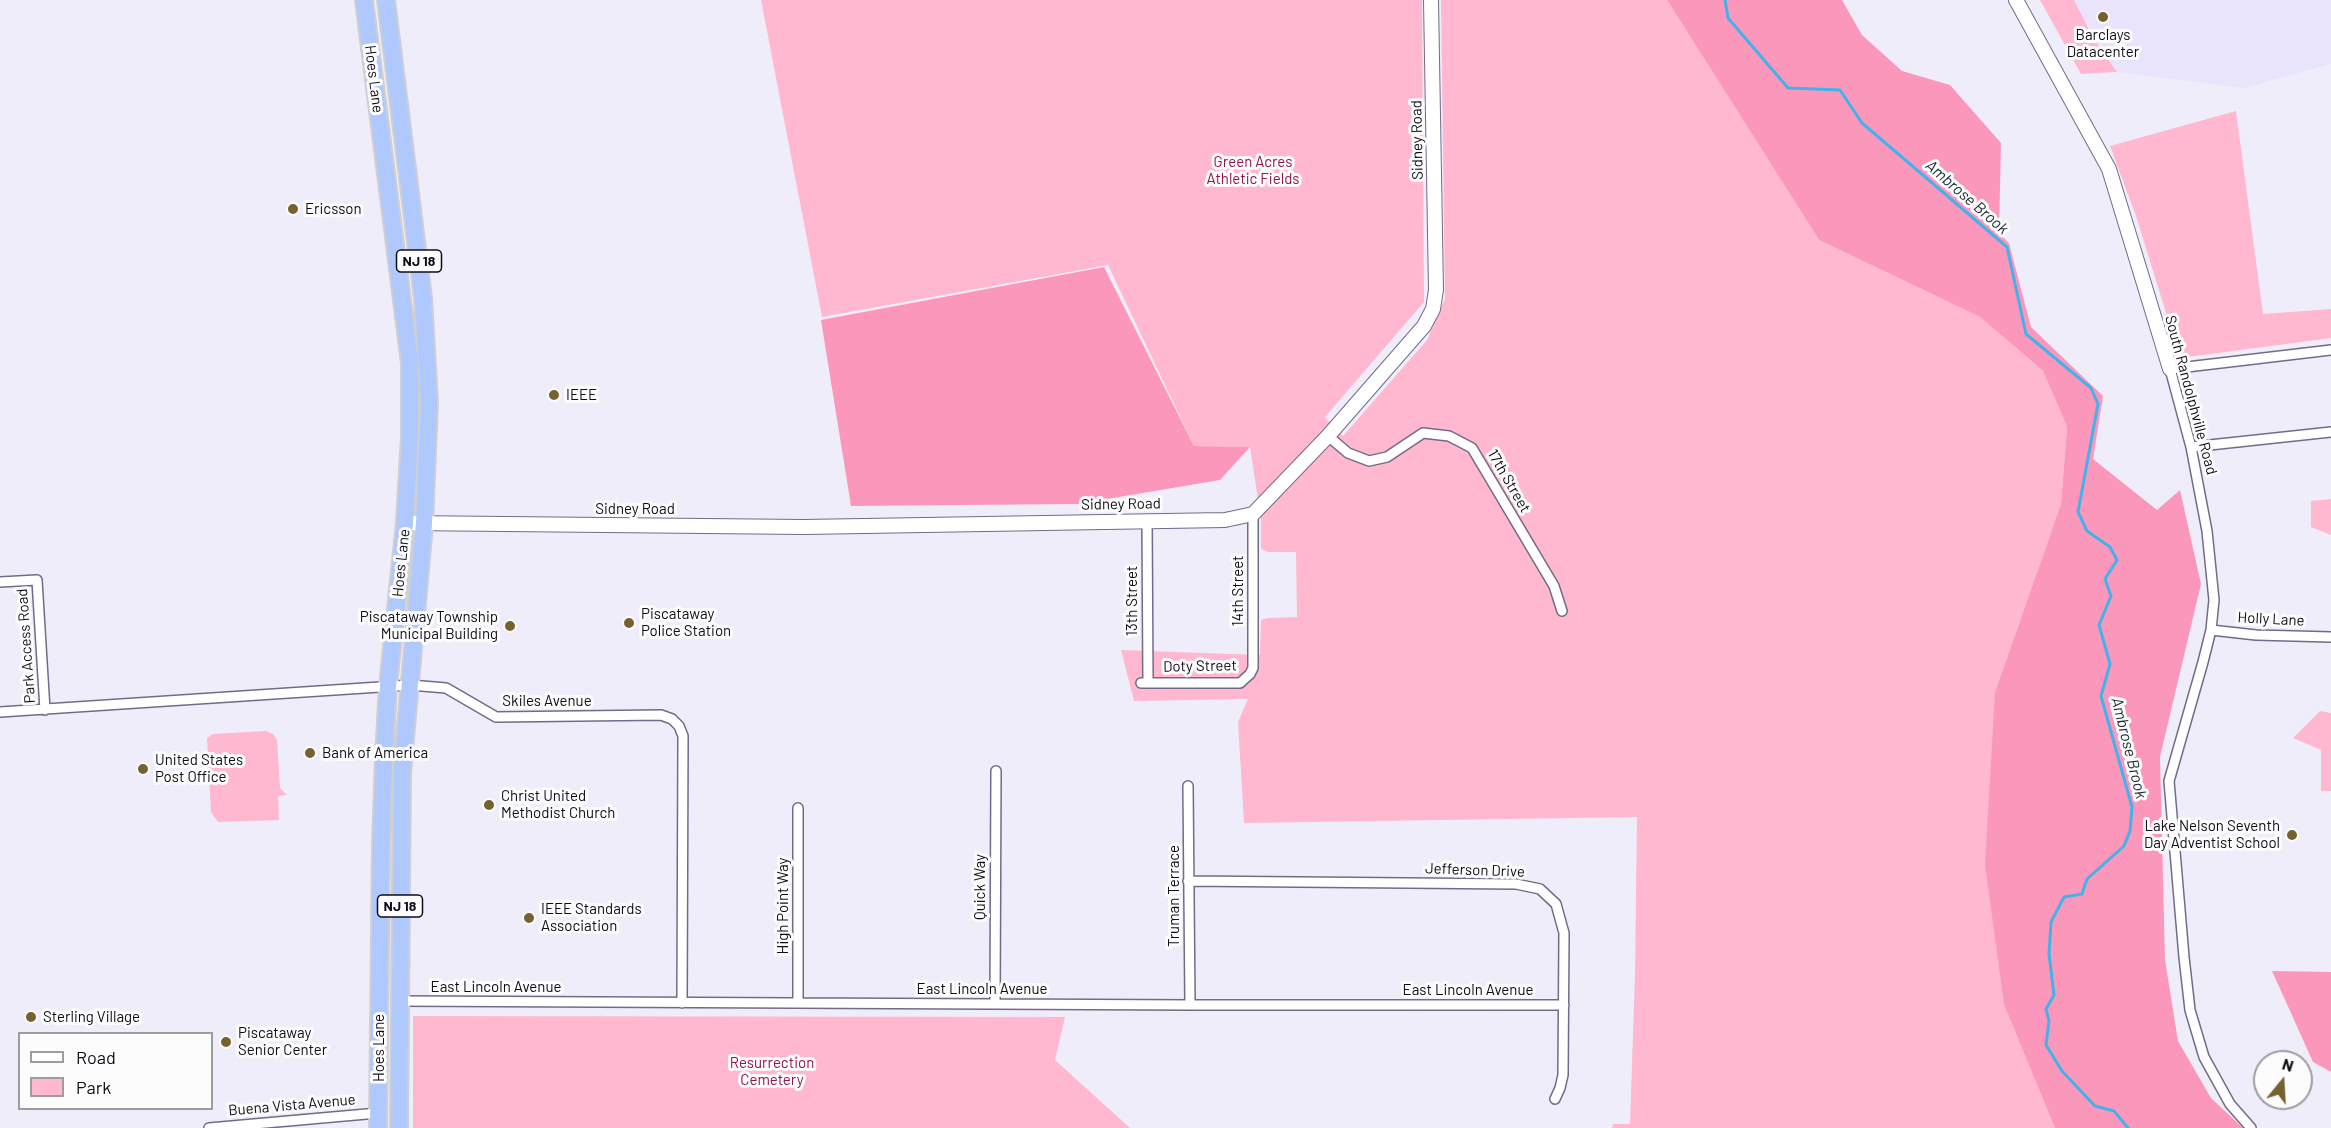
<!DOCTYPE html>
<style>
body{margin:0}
#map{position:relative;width:2331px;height:1128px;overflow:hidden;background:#f0edfa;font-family:Barlow,sans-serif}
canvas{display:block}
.legend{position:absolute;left:18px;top:1032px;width:195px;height:78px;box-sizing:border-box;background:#fcfcfc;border:2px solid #9d9ca0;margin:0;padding:8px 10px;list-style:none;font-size:18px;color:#0f0c17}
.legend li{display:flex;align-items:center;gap:12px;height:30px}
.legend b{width:30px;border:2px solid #9d9ca0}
.north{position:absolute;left:2253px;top:1050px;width:60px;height:60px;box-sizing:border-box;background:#fcfcfc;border:2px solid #9d9ca0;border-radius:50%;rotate:18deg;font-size:16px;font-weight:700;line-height:24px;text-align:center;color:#0f0c17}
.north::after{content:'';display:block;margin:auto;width:21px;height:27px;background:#756230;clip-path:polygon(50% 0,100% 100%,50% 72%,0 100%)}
</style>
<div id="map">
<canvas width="2331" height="1128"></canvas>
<ul class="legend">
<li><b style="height:8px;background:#fff"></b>Road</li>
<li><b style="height:16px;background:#ffb8d0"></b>Park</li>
</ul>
<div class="north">N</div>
</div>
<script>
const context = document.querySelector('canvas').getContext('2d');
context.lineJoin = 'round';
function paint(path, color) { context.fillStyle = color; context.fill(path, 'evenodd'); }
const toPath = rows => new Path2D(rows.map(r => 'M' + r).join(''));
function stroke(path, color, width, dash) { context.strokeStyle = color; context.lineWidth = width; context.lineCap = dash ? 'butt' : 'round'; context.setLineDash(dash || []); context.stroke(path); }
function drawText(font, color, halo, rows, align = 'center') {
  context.font = font + ' Barlow,sans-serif'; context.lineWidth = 6; context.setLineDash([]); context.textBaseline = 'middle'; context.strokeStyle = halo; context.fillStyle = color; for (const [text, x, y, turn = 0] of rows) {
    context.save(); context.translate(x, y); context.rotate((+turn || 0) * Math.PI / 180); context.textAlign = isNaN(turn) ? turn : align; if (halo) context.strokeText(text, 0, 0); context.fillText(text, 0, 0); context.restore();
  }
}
paint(toPath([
 [2074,0,2331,0,2331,64,2244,88,2117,72,2094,39]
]), '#e9e4fc');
paint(toPath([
 [761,0,1422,0,1424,302,1325,417,1343,436,1427,340,1445,299,1441,0,1667,0,1819,240,1980,317,2043,371,2067,427,2061,504,1995,692,2033,1070,2055,1128,1612,1128,1613,1124,1630,1124,1635,974,1637,817,1244,823,1238,722,1248,699,1134,701,1121,650,1260,655,1261,620,1268,618,1297,617,1296,552,1268,552,1261,549,1261,519,1250,447,1194,446,1108,265,822,317],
 [2040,0,2074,0,2094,39,2117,72,2081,74],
 [2236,111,2263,314,2331,309,2331,338,2180,358,2136,216,2110,146],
 [2331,499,2331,535,2311,527,2311,501],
 [2320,711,2331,713,2331,791,2321,791,2321,750,2293,738],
 [266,731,273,734,277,740,280,788,287,795,278,796,279,820,218,822,211,812,207,738,213,734],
 [413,1016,1065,1017,1055,1060,1130,1128,413,1128]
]), '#ffb8d0');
paint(toPath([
 [1667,0,1842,0,1862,35,1902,71,1950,85,2001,143,1999,233,2009,243,2031,327,2103,396,2093,459,2157,510,2180,490,2201,584,2160,757,2165,960,2178,1041,2211,1098,2243,1128,2055,1128,2004,1004,1985,865,1995,692,2061,504,2067,427,2043,371,1980,317,1819,240],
 [1104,267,1194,446,1250,447,1220,480,1077,504,851,506,821,320],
 [2272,971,2331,972,2331,1072,2313,1062]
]), '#fc97bc');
stroke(toPath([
 [1725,0,1728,18,1788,88,1840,90,1862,123,2007,247,2026,334,2091,388,2098,404,2078,512,2087,531,2110,547,2117,560,2105,579,2111,596,2099,625,2110,664,2101,696,2132,807,2130,831,2124,846,2087,879,2082,894,2064,897,2051,922,2049,954,2054,995,2046,1009,2049,1021,2046,1045,2062,1071,2095,1106,2114,1111,2128,1128]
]), '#42b3ea', 3);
const street = toPath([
 [1328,436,1348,453,1369,461,1387,457,1423,433,1449,436,1472,448,1554,586,1562,611],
 [2191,447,2331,432],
 [1147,520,1148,682],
 [0,582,37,580,45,710],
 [2211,630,2256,635,2331,637],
 [1141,683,1240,683,1250,674,1253,668,1253,514],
 [0,712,410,685,446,688,496,717,661,715,672,719,679,726,683,736,682,1003],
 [1188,786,1190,1005],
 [1188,881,1516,884,1540,889,1556,904,1564,933,1563,1075,1560,1088,1555,1099],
 [400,1001,1190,1005,1564,1005],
 [798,1003,798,808],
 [995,1004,996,771],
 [209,1128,378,1113],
 [2251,1128,2230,1104,2204,1057,2190,1010,2184,957,2169,781,2203,662,2211,630,2214,600,2207,531,2191,447,2170,369,2331,350]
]);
const secondary = toPath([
 [2016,0,2109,169,2170,369],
 [405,523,804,527,1225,520,1253,514,1328,436,1424,326,1433,309,1436,290,1431,0]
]);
const highway = toPath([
 [364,0,410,363,410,437,405,523,388,686,384,758,381,845,378,1128],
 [386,0,423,298,429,402,424,524,402,772,399,1128]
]);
stroke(street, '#726b88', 12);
stroke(secondary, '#726b88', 16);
stroke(highway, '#cfced1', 20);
stroke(street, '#fff', 9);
stroke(secondary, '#fff', 14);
stroke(highway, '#afc9fe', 16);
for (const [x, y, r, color] of [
 [2103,17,6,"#756230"],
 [293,209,6,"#756230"],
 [554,395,6,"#756230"],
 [629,623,6,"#756230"],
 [510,626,6,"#756230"],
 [310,753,6,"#756230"],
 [143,769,6,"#756230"],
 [489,805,6,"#756230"],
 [2292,835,6,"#756230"],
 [529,918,6,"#756230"],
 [31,1017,6,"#756230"],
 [226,1042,6,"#756230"]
]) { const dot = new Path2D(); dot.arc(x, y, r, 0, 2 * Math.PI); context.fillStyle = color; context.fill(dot); stroke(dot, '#fcfcfc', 2); }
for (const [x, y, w] of [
 [419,261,45],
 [400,906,45]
]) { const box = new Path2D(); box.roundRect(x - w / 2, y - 11, w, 22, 4.5); context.fillStyle = '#fcfcfc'; context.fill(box); stroke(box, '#0f0c17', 1.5); }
drawText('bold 14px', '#0f0c17', null, [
 ["NJ 18",419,261],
 ["NJ 18",400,906]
]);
drawText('15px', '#0f0c17', '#fcfcfc', [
 ["Barclays",2103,35,"center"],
 ["Datacenter",2103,52,"center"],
 ["Ericsson",305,209],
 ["IEEE",566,395],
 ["Piscataway",641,614],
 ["Police Station",641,631],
 ["Piscataway Township",498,617,"right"],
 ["Municipal Building",498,634,"right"],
 ["Bank of America",322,753],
 ["United States",155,760],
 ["Post Office",155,777],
 ["Christ United",501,796],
 ["Methodist Church",501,813],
 ["Lake Nelson Seventh",2280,826,"right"],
 ["Day Adventist School",2280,843,"right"],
 ["IEEE Standards",541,909],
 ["Association",541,926],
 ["Sterling Village",43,1017],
 ["Piscataway",238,1033],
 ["Senior Center",238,1050]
], 'left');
drawText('15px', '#0f0c17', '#fcfcfc', [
 ["Hoes Lane",374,79,83],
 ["Sidney Road",1417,140,-91],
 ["South Randolphville Road",2191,395,75],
 ["17th Street",1509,481,60],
 ["Sidney Road",1121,504,-1],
 ["Sidney Road",635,509],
 ["Hoes Lane",401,563,-84],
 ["14th Street",1238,591,-90],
 ["13th Street",1132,601,-90],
 ["Holly Lane",2271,619,3],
 ["Park Access Road",26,646,-94],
 ["Doty Street",1200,666,-1],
 ["Skiles Avenue",547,701],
 ["Jefferson Drive",1475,870,2],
 ["Quick Way",980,887,-90],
 ["Truman Terrace",1174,896,-90],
 ["High Point Way",783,906,-90],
 ["East Lincoln Avenue",496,987],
 ["East Lincoln Avenue",982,989],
 ["East Lincoln Avenue",1468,990],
 ["Hoes Lane",379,1048,-90],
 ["Buena Vista Avenue",292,1105,-5]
]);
drawText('15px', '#8d1751', '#fcfcfc', [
 ["Green Acres",1253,162],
 ["Athletic Fields",1253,179],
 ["Resurrection",772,1063],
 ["Cemetery",772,1080]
]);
drawText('italic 16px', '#192c36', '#fcfcfc', [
 ["Ambrose Brook",1967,197,41],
 ["Ambrose Brook",2129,748,76]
]);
</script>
